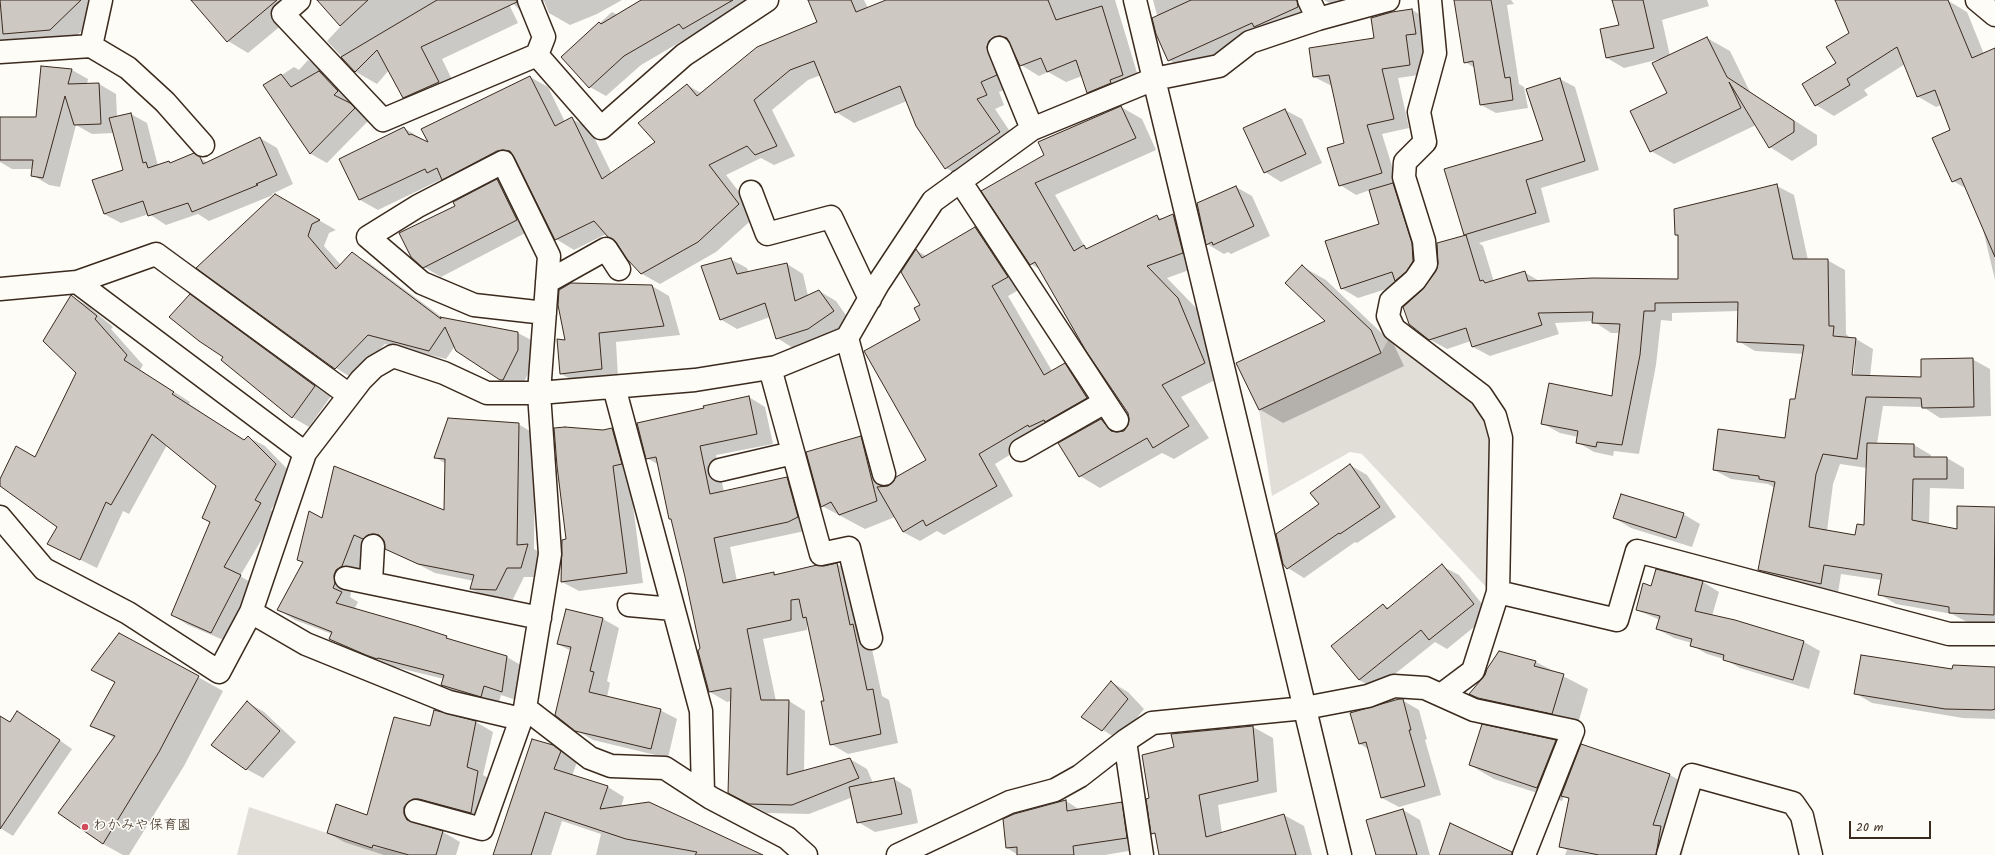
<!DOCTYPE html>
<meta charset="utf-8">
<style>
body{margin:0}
#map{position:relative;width:1995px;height:855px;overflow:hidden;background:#fdfcf7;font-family:Kalam,sans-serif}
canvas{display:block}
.scale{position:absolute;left:1849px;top:821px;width:82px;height:18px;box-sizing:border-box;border:2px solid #3b2a1e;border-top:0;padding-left:5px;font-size:12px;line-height:14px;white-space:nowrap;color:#3b2a1e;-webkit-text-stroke:3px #fdfcf7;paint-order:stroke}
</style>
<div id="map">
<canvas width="1995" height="855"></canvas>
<div class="scale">20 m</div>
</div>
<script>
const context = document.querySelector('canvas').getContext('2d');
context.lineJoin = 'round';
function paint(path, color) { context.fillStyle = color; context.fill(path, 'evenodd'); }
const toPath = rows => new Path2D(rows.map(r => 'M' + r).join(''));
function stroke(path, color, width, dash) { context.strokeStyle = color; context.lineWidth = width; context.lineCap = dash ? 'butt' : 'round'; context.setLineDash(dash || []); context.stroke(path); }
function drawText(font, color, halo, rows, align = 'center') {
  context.font = font + ' Kalam,"Klee One",sans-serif'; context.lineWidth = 3.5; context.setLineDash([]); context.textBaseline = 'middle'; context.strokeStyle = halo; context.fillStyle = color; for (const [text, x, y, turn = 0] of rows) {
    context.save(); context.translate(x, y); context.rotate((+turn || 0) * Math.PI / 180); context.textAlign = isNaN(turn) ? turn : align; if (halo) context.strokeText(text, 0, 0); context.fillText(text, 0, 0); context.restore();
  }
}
paint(toPath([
 [1394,329,1481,395,1501,438,1487,588,1362,454,1350,452,1272,496,1259,410,1381,353],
 [249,807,372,848,386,849,409,855,237,855]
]), '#e1ded7');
paint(toPath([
 [0,0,88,0,90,23,71,41,0,58],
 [210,0,312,0,248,53,228,41],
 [318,0,507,0,518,23,442,59,459,94,425,109,404,97,389,70,377,84,356,72,327,41,341,26],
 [510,0,622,0,597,14,570,25,549,13,544,1,540,5,541,24,522,13],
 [642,0,775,0,700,38,694,34,641,65,606,96,590,87,562,57,612,12,618,15],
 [818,0,864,0,868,8,888,0,1115,0,1141,86,1105,103,1087,92,1082,76,1066,82,1048,72,1039,76,1021,65,1012,47,1007,51,1014,86,999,92,1004,105,995,109,1017,142,964,178,946,168,907,101,854,123,836,112,821,75,808,80,772,110,795,156,774,165,761,158,726,175,757,215,716,252,660,284,642,274,617,241,606,234,574,250,556,239,517,161,461,189,440,180,378,210,360,200,340,159,404,128,430,144,530,77,548,87,565,122,572,119,590,129,612,174,656,143,687,85,701,93,818,23],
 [1153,0,1320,0,1314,9,1187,70,1169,60],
 [1324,0,1364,0,1342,10],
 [1455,0,1511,0,1514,4,1507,5,1519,84,1524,87,1528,108,1496,113,1481,105,1475,68,1465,62],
 [1613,0,1707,0,1709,6,1662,20,1670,56,1707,38,1730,51,1750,92,1817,135,1817,145,1792,161,1770,147,1756,125,1674,164,1651,151,1668,94,1660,59,1624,68,1607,58,1601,30,1620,25],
 [1878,0,1947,0,1967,12,1986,59,1995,58,1995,280,1981,221,1967,189,1953,181,1951,130,1941,105,1936,107,1917,96,1905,64,1864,90,1868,95,1834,116,1816,105,1803,85,1838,64,1851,33],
 [1412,10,1428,19,1431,43,1422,44,1426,74,1398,78,1409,128,1382,134,1397,182,1392,183,1409,194,1428,254,1402,284,1358,298,1341,288,1380,225,1370,190,1356,195,1340,185,1345,143,1332,86,1314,77,1375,39],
 [308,60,325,70,354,101,350,105,371,118,327,163,311,154,265,86,294,67,299,70],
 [72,70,88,79,87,84,99,84,116,94,117,117,131,114,147,123,158,166,169,162,171,164,194,154,208,163,260,138,277,148,293,184,272,194,273,195,209,221,198,214,166,225,149,214,121,223,104,214,124,171,114,133,92,134,76,125,60,187,49,185,32,175,33,169,12,169,0,162,0,118,37,118],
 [1560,79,1575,87,1599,170,1541,188,1550,222,1479,243,1483,246,1494,282,1524,272,1541,282,1679,280,1679,237,1676,235,1777,186,1794,195,1808,260,1827,260,1845,270,1846,334,1851,339,1856,339,1873,349,1870,377,1922,378,1972,359,1990,369,1991,416,1940,418,1923,407,1883,406,1877,444,1914,445,1931,455,1931,458,1947,458,1964,468,1964,489,1930,488,1929,524,1958,530,1958,507,1995,508,1995,624,1967,622,1952,614,1896,604,1879,594,1881,580,1841,574,1838,593,1776,580,1759,570,1775,488,1768,484,1731,479,1714,470,1786,439,1796,401,1804,354,1755,351,1738,341,1739,311,1672,313,1672,321,1661,320,1656,365,1639,454,1614,451,1613,456,1594,452,1577,442,1578,437,1560,433,1542,423,1613,397,1620,333,1611,333,1593,321,1555,323,1559,334,1490,356,1473,347,1471,341,1447,349,1429,339,1424,290,1437,272,1439,263,1438,244,1466,235,1464,235,1544,141],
 [1854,346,1856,346,1853,380,1851,380],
 [1840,464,1867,468,1865,526,1855,537,1827,531,1833,484],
 [1121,107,1142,119,1156,150,1055,195,1085,247,1088,249,1157,216,1163,220,1173,215,1194,227,1203,265,1167,278,1199,311,1225,375,1181,397,1209,438,1174,459,1162,453,1100,488,1080,476,1101,420,1122,432,1129,426,1130,419,1129,413,1041,270,1031,264,983,191,1045,155],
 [1285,110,1302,119,1322,163,1281,182,1265,172,1245,129],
 [497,180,514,190,533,229,441,277,424,267,456,206],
 [1236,187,1252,196,1270,236,1231,254,1228,252,1224,254,1207,244],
 [275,195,336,230,329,233,324,246,341,265,352,254,369,263,443,318,518,333,535,342,535,360,520,390,501,380,455,346,446,359,385,344,352,378,336,368,198,268],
 [975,228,992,238,1024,287,1008,296,1052,371,1065,364,1081,374,1103,407,1044,434,995,464,1013,496,944,535,937,531,920,541,903,532,895,517,865,529,822,506,860,437,885,451,893,484,927,461,921,305,916,250,926,256],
 [730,259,747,268,749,273,787,264,803,274,808,296,819,291,836,301,850,321,825,338,793,348,777,338,770,317,737,329,720,319],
 [1303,267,1326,280,1394,345,1404,366,1283,423,1259,409,1327,321],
 [652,286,669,296,680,335,616,342,618,378,578,383,561,374,566,342],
 [190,295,206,305,331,396,309,427,292,417,224,357],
 [71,296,88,306,113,327,111,329,143,365,140,370,190,402,189,404,244,441,248,437,265,446,292,474,271,510,277,514,240,576,257,586,228,642,188,625,172,615,211,522,218,486,167,445,129,514,123,511,97,568,48,544,58,527,0,485,0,481,36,458,77,373],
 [749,397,765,407,773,444,716,455,724,492,787,478,804,488,805,531,730,547,737,581,773,573,777,575,837,564,853,574,869,635,882,696,889,700,898,743,848,754,831,744,825,702,807,622,807,630,763,639,776,701,789,701,805,711,804,771,850,759,867,769,873,783,894,779,911,789,918,823,875,832,858,822,853,797,809,814,767,813,746,802,731,701,727,702,710,692,686,577,659,465,647,458,705,409],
 [518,424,535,434,534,549,544,555,538,577,524,577,513,599,488,598,471,589,474,581,435,573,386,548,385,543,350,585,351,593,350,597,358,602,354,610,416,627,446,637,454,642,507,657,524,667,519,701,501,695,498,706,459,694,442,685,444,679,395,667,394,668,347,648,330,639,332,634,295,620,279,610,304,563,298,559,323,519,445,512,446,464,435,457],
 [612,429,629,439,629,475,643,583,579,591,562,582,567,540,603,431],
 [1350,465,1367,475,1396,517,1357,543,1355,542,1304,578,1288,568,1320,505],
 [1683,514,1700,524,1692,547,1631,528,1614,518],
 [1442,566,1459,575,1490,614,1447,649,1435,642,1376,689,1359,680,1383,605,1389,608],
 [1703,582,1719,592,1712,616,1804,642,1820,651,1809,689,1740,668,1724,659,1707,654,1691,645,1692,643,1674,638,1657,629,1660,620,1637,610,1652,587],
 [603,619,619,628,607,681,610,683,607,697,660,710,677,719,668,758,593,740,576,730,571,651,558,644],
 [1536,662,1588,689,1577,727,1495,708,1471,694],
 [1995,668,1995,719,1963,718,1872,703,1855,693,1953,670],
 [92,670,198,677,223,691,184,766,129,855,123,855,103,844,59,813,114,738,92,725,116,683],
 [1111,682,1128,692,1144,709,1119,740,1082,717],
 [1402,700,1419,710,1427,739,1425,740,1441,795,1399,807,1382,798,1368,749,1360,744],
 [247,702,264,712,296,742,263,778,246,769],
 [435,711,476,722,493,732,483,775,494,781,488,822,421,817,421,825,443,832,460,842,456,855,384,855,344,842,328,833,368,816,431,727],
 [0,716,11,723,31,720,72,749,13,836,0,828],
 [1483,726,1556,741,1578,754,1670,775,1693,788,1678,837,1685,841,1682,855,1565,855,1567,850,1560,846,1570,800,1564,796,1562,801,1494,779,1470,765],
 [1253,727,1273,738,1277,792,1218,805,1222,833,1284,815,1304,826,1312,855,1160,855,1156,835,1152,833,1150,799,1175,747,1172,735],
 [553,746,577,762,572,776,608,787,624,797,621,807,761,855,596,855,601,834,562,821,551,855,494,855,516,784,518,785],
 [1066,801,1080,810,1121,803,1141,815,1146,848,1105,855,1018,855,1007,848],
 [1403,810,1420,820,1430,855,1377,855]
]), '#0003');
const building = toPath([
 [0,0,81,0,50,30,3,34,0,0],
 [191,0,277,0,227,42,191,0],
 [317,0,368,0,340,26,317,0],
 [437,0,517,0,517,2,421,47,439,82,403,98,377,50,355,72,341,57,437,0],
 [641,0,733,0,683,29,679,24,624,56,589,88,561,57,599,22,601,24,641,0],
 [808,0,851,0,856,12,886,0,1048,0,1056,20,1102,6,1123,75,1110,80,1111,83,1087,93,1076,60,1047,72,1041,58,1020,66,1007,38,1000,36,994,37,989,41,987,47,997,75,981,82,987,95,977,99,1000,132,945,169,916,126,900,86,835,113,814,61,790,70,754,100,777,146,755,155,747,146,709,165,739,204,698,242,641,274,627,259,616,242,608,237,594,221,555,240,514,157,510,151,503,150,497,151,442,180,437,168,427,173,425,169,359,200,339,159,404,127,409,135,411,134,428,142,421,129,530,76,555,126,572,117,602,179,655,142,638,123,687,84,697,96,757,47,817,22,808,0],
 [1191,0,1297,0,1298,7,1254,27,1252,23,1168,61,1156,34,1152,18,1191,0],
 [1454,0,1491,0,1505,78,1510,77,1513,100,1480,105,1473,61,1464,63,1454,0],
 [1612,0,1643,0,1654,48,1606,58,1600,29,1619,25,1612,0],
 [1835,0,1948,0,1972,58,1995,48,1995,257,1961,178,1952,182,1932,138,1950,130,1935,90,1917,97,1897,47,1847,79,1850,85,1815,106,1802,84,1836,63,1826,47,1849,33,1835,0],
 [1412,9,1416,34,1406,35,1410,65,1382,69,1394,119,1367,125,1382,173,1339,186,1327,148,1344,143,1329,75,1313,77,1309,48,1374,38,1371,18,1392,12,1412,9],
 [1707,37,1727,77,1794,121,1794,132,1769,148,1729,82,1741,108,1650,152,1630,111,1667,93,1652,63,1707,37],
 [41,66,72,69,68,84,99,83,101,124,74,125,65,96,43,178,31,176,33,160,0,160,0,117,36,117,41,66],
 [319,71,338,91,334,95,350,103,355,108,310,154,263,85,281,74,291,87,319,71],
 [1560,78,1585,161,1526,180,1536,213,1464,235,1444,169,1543,140,1526,89,1560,78],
 [1121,106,1136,138,1035,183,1074,251,1084,245,1086,249,1157,215,1159,220,1173,214,1183,253,1147,266,1178,298,1205,363,1162,385,1189,426,1153,448,1147,438,1079,477,1058,443,1101,419,1111,431,1117,432,1124,431,1128,425,1129,419,1128,413,1086,351,1035,262,1030,265,981,191,1044,155,1038,142,1121,106],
 [1285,109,1306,154,1264,173,1243,128,1285,109],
 [131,113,143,163,146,162,148,168,169,161,170,163,194,153,200,157,203,164,260,137,277,175,256,184,258,185,192,212,188,203,148,216,143,201,104,214,92,180,123,170,109,118,131,113],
 [497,179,517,220,423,268,411,257,399,233,455,206,453,202,497,179],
 [1393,183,1412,243,1413,261,1406,272,1395,281,1392,272,1341,289,1325,241,1379,224,1369,190,1393,183],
 [1777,184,1793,259,1828,259,1829,326,1834,326,1833,336,1856,338,1852,375,1921,377,1921,359,1973,358,1974,407,1922,408,1921,398,1866,397,1857,459,1823,454,1816,474,1809,527,1855,535,1857,524,1864,525,1867,443,1914,444,1914,457,1947,457,1947,479,1913,479,1912,520,1957,529,1957,506,1995,507,1994,615,1949,613,1949,607,1878,595,1882,574,1824,565,1821,584,1758,570,1775,482,1759,479,1759,476,1713,470,1718,429,1785,438,1790,399,1795,399,1804,345,1737,342,1738,302,1655,303,1655,311,1644,311,1640,355,1622,445,1597,442,1596,447,1576,443,1578,431,1541,424,1549,383,1612,396,1620,324,1592,323,1593,312,1538,313,1542,325,1472,347,1466,328,1429,340,1409,324,1403,307,1423,289,1436,271,1438,263,1437,243,1466,235,1480,281,1483,280,1485,283,1525,271,1528,281,1593,278,1678,279,1678,235,1675,235,1674,209,1777,184],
 [1236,186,1254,226,1213,245,1212,242,1206,245,1197,203,1236,186],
 [275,194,320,220,312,224,308,236,336,269,352,252,441,319,440,317,518,332,518,350,503,380,500,380,456,351,445,327,429,351,368,335,335,369,196,268,275,194],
 [975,227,1008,277,992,286,1044,375,1065,363,1087,398,1045,422,1044,420,1029,427,1028,425,979,454,997,486,926,526,923,520,903,532,877,487,888,486,893,482,896,477,926,460,864,351,920,320,914,308,920,305,901,272,916,249,922,258,975,227],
 [731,258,737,274,787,263,795,301,819,290,834,311,808,329,776,339,765,303,720,320,701,266,731,258],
 [1302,265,1371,330,1381,353,1259,410,1236,363,1325,321,1285,283,1302,265],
 [571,283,652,285,664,326,599,333,602,369,560,374,557,339,565,340,558,305,559,290,571,283],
 [190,294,315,386,292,418,221,360,223,357,199,341,169,317,190,294],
 [71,295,97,316,95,319,127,355,124,360,174,392,172,394,244,440,248,436,276,464,255,500,261,503,224,567,241,575,211,633,171,615,210,522,202,518,216,486,152,434,111,505,106,502,80,560,47,544,57,527,0,486,0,479,16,446,35,457,76,373,43,341,71,295],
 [749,396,757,434,700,446,710,494,787,477,798,517,788,522,714,538,723,583,774,572,774,575,817,565,824,566,837,563,850,625,853,624,867,690,873,689,881,734,830,745,821,701,824,701,806,617,803,618,799,599,791,600,791,620,747,629,761,700,789,700,787,775,850,758,859,778,792,805,749,804,728,793,731,688,709,692,698,651,700,648,685,577,671,519,669,519,656,457,646,459,637,423,704,408,703,406,749,396],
 [448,418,519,423,517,545,528,544,521,568,507,568,496,590,470,589,474,575,418,564,385,549,384,541,379,535,373,534,368,535,363,539,354,535,342,566,336,570,334,575,335,583,333,588,342,592,336,603,416,626,447,636,446,638,507,656,502,692,484,686,481,697,441,685,444,675,378,658,377,659,366,655,329,639,332,632,277,610,303,562,297,560,309,511,322,518,334,466,444,510,445,459,434,458,448,418],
 [565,427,603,430,612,428,622,464,613,466,627,573,561,582,562,540,566,539,557,466,554,428,565,427],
 [861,436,877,501,839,515,831,502,821,507,806,452,861,436],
 [1350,464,1380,507,1340,534,1339,533,1287,569,1283,564,1276,534,1319,504,1310,493,1350,464],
 [1621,494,1684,513,1676,538,1613,518,1621,494],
 [1442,564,1474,604,1429,640,1421,630,1359,680,1331,646,1383,604,1387,609,1442,564],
 [1656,569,1703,581,1695,611,1735,620,1804,641,1793,680,1723,660,1724,655,1690,646,1692,639,1656,629,1660,616,1636,610,1643,583,1651,586,1656,569],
 [566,609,603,618,590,671,594,672,589,692,661,709,651,749,575,731,555,715,571,647,557,644,566,609],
 [119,633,199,676,159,752,103,844,58,813,115,736,90,726,115,682,91,670,119,633],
 [1499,651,1536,661,1534,666,1564,674,1552,714,1478,698,1469,694,1485,675,1487,669,1499,651],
 [1861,655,1952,669,1953,665,1995,667,1995,709,1992,710,1945,709,1854,694,1861,655],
 [1111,681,1128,699,1102,731,1081,717,1111,681],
 [1399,699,1403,699,1411,730,1409,730,1425,786,1381,798,1366,742,1359,744,1350,713,1399,699],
 [247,701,280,731,246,770,211,745,247,701],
 [434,710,476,721,467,767,478,771,471,813,419,799,413,799,408,802,404,807,404,814,407,820,443,831,436,855,409,855,373,845,372,848,327,833,336,804,367,815,394,717,430,726,434,710],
 [17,711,60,740,0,829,0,716,10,722,17,711],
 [1482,724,1556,740,1537,788,1469,765,1482,724],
 [1253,726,1258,781,1199,795,1206,837,1284,814,1296,855,1159,855,1155,833,1151,834,1146,799,1149,798,1142,755,1174,747,1171,734,1253,726],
 [532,739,553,745,561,751,554,769,608,786,600,809,649,802,763,855,695,855,697,852,626,839,545,812,531,855,493,855,532,739],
 [1581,744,1670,774,1653,825,1661,826,1656,855,1599,855,1559,847,1569,798,1561,796,1581,744],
 [894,778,902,814,857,823,849,787,894,778],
 [1066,800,1067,811,1122,802,1127,838,1073,846,1074,855,1017,855,1017,847,1006,848,1003,819,1014,814,1066,800],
 [1403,809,1417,855,1376,855,1366,820,1403,809],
 [1450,823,1512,852,1512,855,1439,855,1450,823]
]);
paint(building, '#cdc8c2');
stroke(building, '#3b2a1e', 1);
const minor = toPath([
 [101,0,91,46,128,68,165,102,203,145],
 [299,0,283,14,383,120,537,55,544,37,529,0],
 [1135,0,1340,855],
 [1309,0,1318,19],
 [1430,0,1435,53,1419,112,1425,142,1405,162,1404,177,1424,241,1426,264,1415,280,1391,301,1388,316,1394,329,1481,395,1495,416,1501,438,1498,592],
 [1977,0,1995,15],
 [999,48,1032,129],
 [0,52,91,46],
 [537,55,601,128,684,55,767,0],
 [960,181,1117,420],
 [751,192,767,234,831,217,870,299],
 [77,282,156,254,349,395],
 [547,282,606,249,619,269],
 [0,289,77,282,305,453,361,380,374,367,393,356,444,373,487,393,539,393,695,380,776,367,847,338,878,284,933,201,1032,129,1154,79,1219,66,1250,42,1318,19,1388,0],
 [545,313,474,305,422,283,368,237,418,206,503,162,549,256,539,393,550,554,525,708,590,758,611,766,665,768,711,798,787,838,806,855],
 [847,338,884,474],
 [770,368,821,554,849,548,871,638],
 [614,387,701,711,703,793],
 [1021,450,1105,402],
 [305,453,251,612,306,644,449,702,521,719],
 [720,470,793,453],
 [0,517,44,569,128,613,219,672,251,612],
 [346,578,540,618],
 [371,582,373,546],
 [629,605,673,609],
 [1441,695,1473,671,1498,592,1617,620,1637,551,1949,634,1995,634],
 [416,811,482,829,525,708],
 [898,855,1010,802,1055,790,1080,776,1125,741],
 [1142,855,1125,741,1152,723,1305,708,1368,696,1394,686,1425,688,1474,710,1573,731,1524,855],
 [1668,855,1692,775,1793,803,1802,816,1811,855]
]);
stroke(minor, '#3b2a1e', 25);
stroke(minor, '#fdfcf7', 22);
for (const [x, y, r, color] of [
 [85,827,4,"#d1495b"]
]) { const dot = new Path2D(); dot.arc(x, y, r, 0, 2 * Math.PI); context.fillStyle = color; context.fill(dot); stroke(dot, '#fdfcf7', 1.5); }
drawText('14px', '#3b2a1e', '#fdfcf7', [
 ["わかみや保育園",93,827]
], 'left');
</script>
